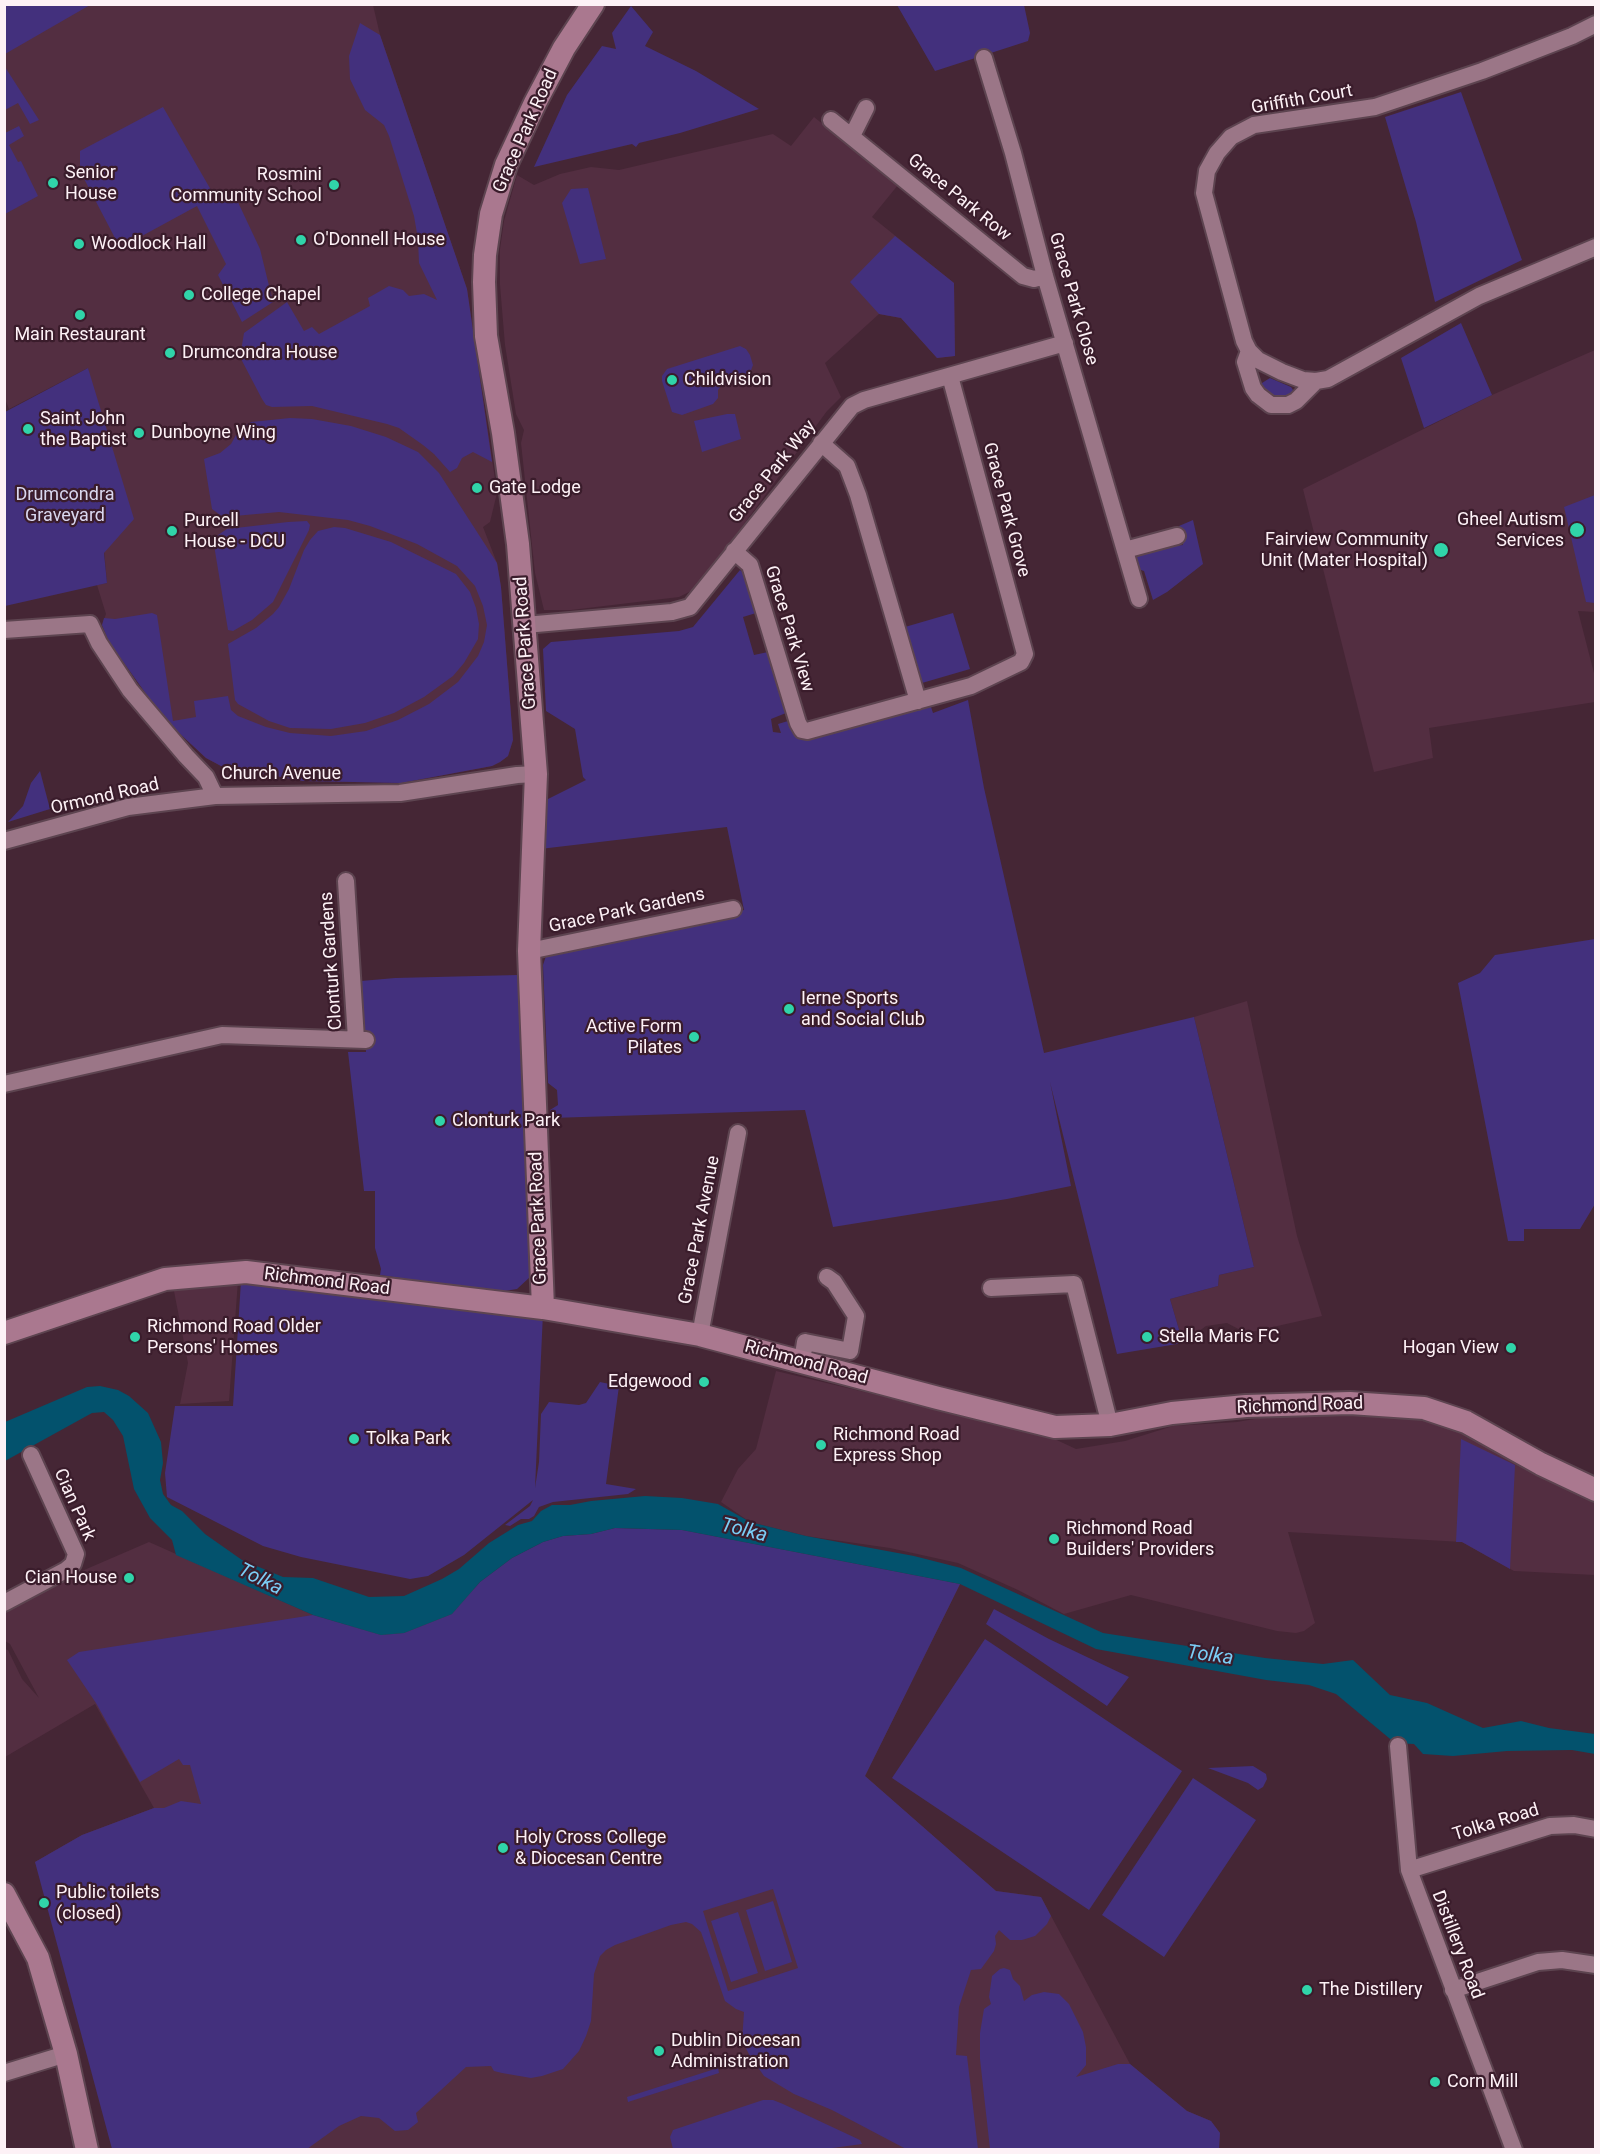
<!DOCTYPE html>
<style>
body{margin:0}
#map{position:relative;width:1600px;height:2154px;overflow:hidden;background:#452635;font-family:Roboto,sans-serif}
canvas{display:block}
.frame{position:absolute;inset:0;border:6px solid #fdf1f6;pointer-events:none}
</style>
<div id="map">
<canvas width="1600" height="2154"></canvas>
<div class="frame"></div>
</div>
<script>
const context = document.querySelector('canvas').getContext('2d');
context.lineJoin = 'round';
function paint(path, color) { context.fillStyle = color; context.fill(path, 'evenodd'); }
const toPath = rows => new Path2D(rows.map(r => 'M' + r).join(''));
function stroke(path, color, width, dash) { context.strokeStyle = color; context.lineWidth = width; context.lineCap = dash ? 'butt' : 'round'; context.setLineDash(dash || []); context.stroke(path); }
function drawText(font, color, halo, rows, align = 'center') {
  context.font = font + ' Roboto,sans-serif'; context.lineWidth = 4.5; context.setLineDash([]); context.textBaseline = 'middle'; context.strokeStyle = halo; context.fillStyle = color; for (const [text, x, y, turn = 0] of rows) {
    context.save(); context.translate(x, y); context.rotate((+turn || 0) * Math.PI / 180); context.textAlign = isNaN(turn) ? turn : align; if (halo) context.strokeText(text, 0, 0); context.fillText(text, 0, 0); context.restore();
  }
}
paint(toPath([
 [5,5,373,5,380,35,467,289,497,493,490,522,483,527,497,563,501,587,513,740,508,756,500,762,492,766,401,783,303,781,221,766,206,758,177,731,149,698,109,642,102,625,106,614,97,585,107,583,88,368,9,409,5,399],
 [814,117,898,185,872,217,954,283,955,356,937,358,901,318,879,314,825,363,841,397,827,411,697,588,679,597,571,610,544,610,535,573,521,443,524,430,516,414,505,345,500,285,500,249,504,221,517,175,534,185,560,174,591,167,619,170,773,134,791,146],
 [1595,350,1595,612,1578,611,1595,677,1595,702,1429,728,1433,758,1374,772,1303,489,1492,395],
 [1247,1001,1297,1236,1322,1316,1246,1333,1227,1323,1206,1326,1183,1343,1170,1299,1218,1286,1219,1275,1254,1267,1194,1017],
 [238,1281,229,1401,180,1404,188,1363,173,1286],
 [776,1371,1046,1435,1076,1449,1125,1441,1173,1426,1237,1422,1295,1412,1429,1417,1595,1495,1595,1575,1514,1571,1462,1542,1288,1532,1315,1623,1304,1631,1296,1633,1277,1631,1131,1595,1064,1614,1018,1590,958,1563,890,1548,806,1536,750,1522,721,1502,738,1469,756,1449],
 [682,1530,960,1584,865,1776,996,1891,1041,1897,1130,2064,1187,2111,1211,2121,1220,2133,1219,2149,118,2149,64,1944,35,1862,82,1835,154,1808,95,1704,5,1757,5,1649,8,1650,22,1679,39,1698,10,1644,5,1641,5,1610,61,1580,149,1542,313,1615,348,1625]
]), '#532e41');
paint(toPath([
 [5,4,90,4,90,5,5,54],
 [897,5,1024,5,1030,33,1028,41,935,71],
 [631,6,653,32,645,46,696,71,759,109,680,133,639,143,636,147,632,144,534,167,567,95,602,46,616,49,612,33],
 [360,23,380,35,467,289,492,462,473,452,462,458,457,468,450,472,434,454,423,445,399,428,387,424,312,406,272,407,266,405,262,399,240,357,244,333,287,302,304,331,312,327,319,334,370,306,368,298,389,286,403,290,409,296,424,294,437,300,419,263,418,239,414,216,389,136,384,125,365,110,350,79,349,56],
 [4,67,5,67,39,120,30,124,18,103,5,110],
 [1461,92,1522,260,1435,302,1416,222,1385,117],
 [163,107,211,190,236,198,260,249,273,302,242,322,218,275,226,264,197,206,129,243,116,240,80,171,80,151],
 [19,126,24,136,9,145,18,162,21,161,38,196,5,214,5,133],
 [588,188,606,259,580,264,562,203,571,189],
 [895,236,954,283,955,356,937,358,901,318,879,314,850,282],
 [1461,323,1492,395,1424,428,1401,358],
 [740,346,746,349,750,355,753,365,750,373,721,386,718,390,718,398,713,404,682,415,672,412,662,381,662,376,667,369],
 [88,368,134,519,104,553,107,583,5,606,5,412],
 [1270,378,1291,387,1293,390,1291,394,1279,398,1267,394,1261,386,1262,383],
 [727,414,735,414,741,439,702,452,694,421],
 [290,418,312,419,351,426,386,437,418,452,439,473,497,563,501,587,513,740,508,756,500,762,492,766,401,783,303,781,221,766,206,758,177,731,149,698,109,642,102,625,104,618,115,619,152,613,157,615,173,721,196,717,194,701,228,696,231,710,238,716,266,727,290,733,331,736,366,731,398,720,429,704,458,682,478,656,484,642,487,625,483,606,475,586,457,566,417,544,370,526,348,520,279,512,223,517,212,509,204,459,220,453,231,444,236,435,244,426,251,422],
 [1595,495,1595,603,1586,602,1564,507],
 [1193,520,1203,564,1167,592,1153,600,1144,571,1138,569,1136,558,1138,554,1146,549,1183,545,1179,526],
 [307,521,310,525,309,530,273,602,252,620,233,631,228,630,214,545,218,535,227,529,288,522],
 [334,527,345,528,391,542,456,574,470,592,476,608,479,624,478,639,464,663,453,676,424,697,394,713,365,723,331,729,290,728,269,721,238,704,235,700,228,644,256,628,273,614,279,607,289,589,304,550,310,540,318,531],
 [740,570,747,576,756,613,743,617,754,655,768,652,786,713,771,719,773,732,781,733,778,724,788,721,792,730,798,736,930,704,933,713,968,700,984,788,1044,1053,1194,1017,1254,1267,1219,1275,1218,1286,1170,1299,1183,1343,1117,1354,1050,1082,1071,1186,1007,1199,833,1227,805,1110,551,1118,550,1110,558,1105,557,1090,548,1083,543,965,547,953,744,910,727,827,540,849,544,801,586,780,583,777,575,729,546,711,543,649,551,642,679,631,693,627],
 [953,613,970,669,922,683,905,627],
 [40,771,50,809,8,822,23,806,31,783],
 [1595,939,1595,1204,1580,1229,1524,1229,1524,1241,1508,1241,1458,983,1480,973,1495,955],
 [518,975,531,1241,530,1277,517,1289,498,1292,380,1275,381,1269,375,1248,375,1191,364,1191,348,1052,366,1052,361,981,395,978],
 [241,1281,543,1313,535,1488,539,1462,541,1414,549,1402,579,1405,586,1403,600,1382,619,1386,606,1484,636,1489,628,1494,553,1502,539,1507,534,1516,529,1519,521,1519,510,1526,505,1525,530,1506,533,1500,464,1555,428,1576,410,1579,301,1557,263,1546,167,1497,165,1473,175,1406,233,1406],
 [1461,1439,1515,1465,1510,1569,1462,1542,1456,1542],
 [615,1528,682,1530,960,1584,865,1776,996,1891,1041,1897,1051,1916,1047,1924,1035,1936,1022,1940,1010,1940,999,1930,995,1936,996,1944,994,1951,981,1969,971,1970,959,2007,956,2055,967,2056,978,2149,906,2149,832,2110,794,2094,764,2076,750,2056,742,2041,744,2012,736,2009,725,2001,701,1932,692,1924,686,1922,671,1925,615,1945,606,1950,600,1956,594,1974,591,2021,586,2036,579,2051,563,2069,542,2076,531,2078,502,2073,494,2071,491,2066,466,2067,416,2113,418,2122,408,2130,395,2131,379,2118,361,2116,339,2126,307,2149,112,2149,35,1862,82,1835,154,1808,164,1808,181,1801,201,1804,190,1765,183,1765,179,1759,140,1782,96,1703,67,1660,79,1652,313,1615,381,1635,404,1633,452,1614,480,1582,512,1558,543,1542,563,1536,591,1534],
 [773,1889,798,1968,728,1991,703,1911],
 [994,1609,1049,1639,1129,1677,1107,1706,986,1624],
 [985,1639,1182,1771,1089,1910,892,1778],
 [1253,1766,1266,1774,1267,1779,1263,1787,1258,1790,1248,1783,1208,1768],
 [1193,1778,1256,1820,1164,1957,1102,1915],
 [773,1901,792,1962,765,1971,746,1910],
 [738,1912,758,1973,731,1982,711,1921],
 [1004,1968,1010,1970,1013,1979,1020,1986,1024,2001,1032,1995,1044,1992,1059,1994,1069,2004,1083,2032,1086,2047,1086,2065,1076,2077,1118,2064,1130,2064,1187,2111,1211,2121,1220,2133,1219,2149,990,2149,980,2059,980,2033,984,2009,991,2004,989,1997,992,1976,1000,1969],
 [718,2068,719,2073,628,2102,627,2097],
 [763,2100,773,2100,783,2104,860,2140,862,2144,818,2150,673,2149,670,2137,673,2130]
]), '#43307d');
paint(toPath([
 [100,1386,118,1390,129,1396,148,1413,161,1442,163,1463,160,1480,163,1494,171,1505,182,1511,205,1534,242,1560,283,1577,313,1578,369,1597,404,1596,442,1579,459,1569,489,1543,518,1525,532,1521,541,1511,552,1505,570,1505,591,1501,645,1496,682,1498,718,1504,750,1522,806,1536,914,1556,961,1568,1103,1633,1265,1658,1323,1664,1353,1660,1390,1695,1427,1703,1483,1728,1521,1721,1549,1728,1595,1734,1595,1754,1572,1750,1507,1751,1453,1756,1423,1754,1414,1744,1395,1743,1336,1694,1309,1685,1266,1680,1096,1649,960,1584,682,1530,615,1528,591,1534,563,1536,543,1542,512,1558,480,1582,452,1614,404,1633,381,1635,313,1615,176,1555,172,1540,150,1518,134,1489,123,1436,113,1420,104,1412,92,1413,5,1461,5,1422,87,1387]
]), '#03526d');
const street = toPath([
 [1596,24,1572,36,1482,71,1375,107,1254,125,1231,137,1217,153,1207,171,1204,193,1244,341,1249,351,1258,360,1282,372,1303,380,1316,381,1328,379,1479,296,1596,247],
 [984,58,1013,153,1045,276,1139,599],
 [831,120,1023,276,1034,279,1045,276],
 [852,136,866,108],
 [1249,351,1245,362,1253,388,1258,395,1271,405,1288,405,1296,401,1316,381],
 [821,443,847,466,858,495,918,701],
 [1125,550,1177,536],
 [734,551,750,565,798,723,802,730,807,731,971,686,1021,662,1025,654,950,376],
 [525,625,672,612,690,607,852,406,864,400,1065,343],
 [4,630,90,624,99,643,130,690,186,756,206,777,215,796,400,793,517,775,536,774],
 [4,841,128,807,215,796],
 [346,881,356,1039],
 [529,951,733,909],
 [4,1084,222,1035,366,1040],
 [991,1288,1074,1284,1110,1425],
 [700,1335,738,1133],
 [802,1361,805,1342,850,1351,856,1316,834,1282,827,1277],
 [4,1603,66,1570,73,1564,76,1554,31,1455],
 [1398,1746,1409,1870,1514,2150],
 [1409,1870,1550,1826,1574,1825,1596,1829],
 [1453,1990,1538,1962,1562,1960,1596,1965],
 [4,2073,66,2054]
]);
const secondary = toPath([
 [543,1308,529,951,536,774,518,544,503,433,486,336,484,282,485,255,491,214,506,165,535,103,564,48,593,4],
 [4,1333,165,1279,246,1272,543,1308,700,1335,938,1398,1055,1427,1110,1425,1172,1413,1246,1406,1350,1403,1424,1408,1466,1422,1541,1464,1596,1490],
 [4,1894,38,1958,66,2054,87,2150]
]);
stroke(street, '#5d4450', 20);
stroke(secondary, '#5d4450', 26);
stroke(street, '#9b7687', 16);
stroke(secondary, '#aa788f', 22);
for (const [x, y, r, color] of [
 [53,183,6,"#30d4a9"],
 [334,185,6,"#30d4a9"],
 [301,240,6,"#30d4a9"],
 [79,244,6,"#30d4a9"],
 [189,295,6,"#30d4a9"],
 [80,315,6,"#30d4a9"],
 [170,353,6,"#30d4a9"],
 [672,380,6,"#30d4a9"],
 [28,429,6,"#30d4a9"],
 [139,433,6,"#30d4a9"],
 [477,488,6,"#30d4a9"],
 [1577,530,8,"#30d4a9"],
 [172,531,6,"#30d4a9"],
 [1441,550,8,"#30d4a9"],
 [789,1009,6,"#30d4a9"],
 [694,1037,6,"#30d4a9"],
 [440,1121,6,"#30d4a9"],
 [135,1337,6,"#30d4a9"],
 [1147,1337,6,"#30d4a9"],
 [1511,1348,6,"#30d4a9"],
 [704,1382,6,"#30d4a9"],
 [354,1439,6,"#30d4a9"],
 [821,1445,6,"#30d4a9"],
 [1054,1539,6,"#30d4a9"],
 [129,1578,6,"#30d4a9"],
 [503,1848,6,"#30d4a9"],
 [44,1903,6,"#30d4a9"],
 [1307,1990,6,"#30d4a9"],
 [659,2051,6,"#30d4a9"],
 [1435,2082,6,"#30d4a9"]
]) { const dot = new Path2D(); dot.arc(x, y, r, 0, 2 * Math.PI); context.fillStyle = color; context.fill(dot); stroke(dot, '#3a1c2b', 2); }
drawText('18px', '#fdf1f6', '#3a1c2b', [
 ["Griffith Court",1302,100,-10],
 ["Grace Park Road",526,131,-66],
 ["Grace Park Row",959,198,39],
 ["Grace Park Close",1073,299,74],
 ["Grace Park Way",773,472,-51],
 ["Grace Park Grove",1006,510,75],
 ["Grace Park View",789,629,73],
 ["Grace Park Road",526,643,-94],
 ["Church Avenue",281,774],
 ["Ormond Road",105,797,-13],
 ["Grace Park Gardens",627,911,-12],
 ["Clonturk Gardens",332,961,-94],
 ["Grace Park Road",539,1218,-92],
 ["Grace Park Avenue",700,1230,-79],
 ["Richmond Road",327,1282,7],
 ["Richmond Road",806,1363,15],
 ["Richmond Road",1300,1406,-2],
 ["Cian Park",74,1505,66],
 ["Tolka Road",1496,1823,-17],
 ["Distillery Road",1457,1945,69]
]);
drawText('18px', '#fdf1f6', '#3a1c2b', [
 ["Senior",65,173],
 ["House",65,194],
 ["Rosmini",322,175,"right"],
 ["Community School",322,196,"right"],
 ["O'Donnell House",313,240],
 ["Woodlock Hall",91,244],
 ["College Chapel",201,295],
 ["Main Restaurant",80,335,"center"],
 ["Drumcondra House",182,353],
 ["Childvision",684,380],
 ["Saint John",40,419],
 ["the Baptist",40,440],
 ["Dunboyne Wing",151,433],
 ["Gate Lodge",489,488],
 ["Gheel Autism",1564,520,"right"],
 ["Services",1564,541,"right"],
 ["Purcell",184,521],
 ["House - DCU",184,542],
 ["Fairview Community",1428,540,"right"],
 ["Unit (Mater Hospital)",1428,561,"right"],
 ["Ierne Sports",801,999],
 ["and Social Club",801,1020],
 ["Active Form",682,1027,"right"],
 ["Pilates",682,1048,"right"],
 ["Clonturk Park",452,1121],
 ["Richmond Road Older",147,1327],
 ["Persons' Homes",147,1348],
 ["Stella Maris FC",1159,1337],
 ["Hogan View",1499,1348,"right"],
 ["Edgewood",692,1382,"right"],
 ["Richmond Road",833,1435],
 ["Express Shop",833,1456],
 ["Tolka Park",366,1439],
 ["Richmond Road",1066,1529],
 ["Builders' Providers",1066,1550],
 ["Cian House",117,1578,"right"],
 ["Holy Cross College",515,1838],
 ["& Diocesan Centre",515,1859],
 ["Public toilets",56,1893],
 ["(closed)",56,1914],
 ["The Distillery",1319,1990],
 ["Dublin Diocesan",671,2041],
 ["Administration",671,2062],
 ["Corn Mill",1447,2082]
], 'left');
drawText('18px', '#d9d7ef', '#3a1c2b', [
 ["Drumcondra",65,495],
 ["Graveyard",65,516]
]);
drawText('italic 20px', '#7bcef6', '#3a1c2b', [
 ["Tolka",744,1531,14],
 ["Tolka",260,1580,27],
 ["Tolka",1210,1656,8]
]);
</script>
